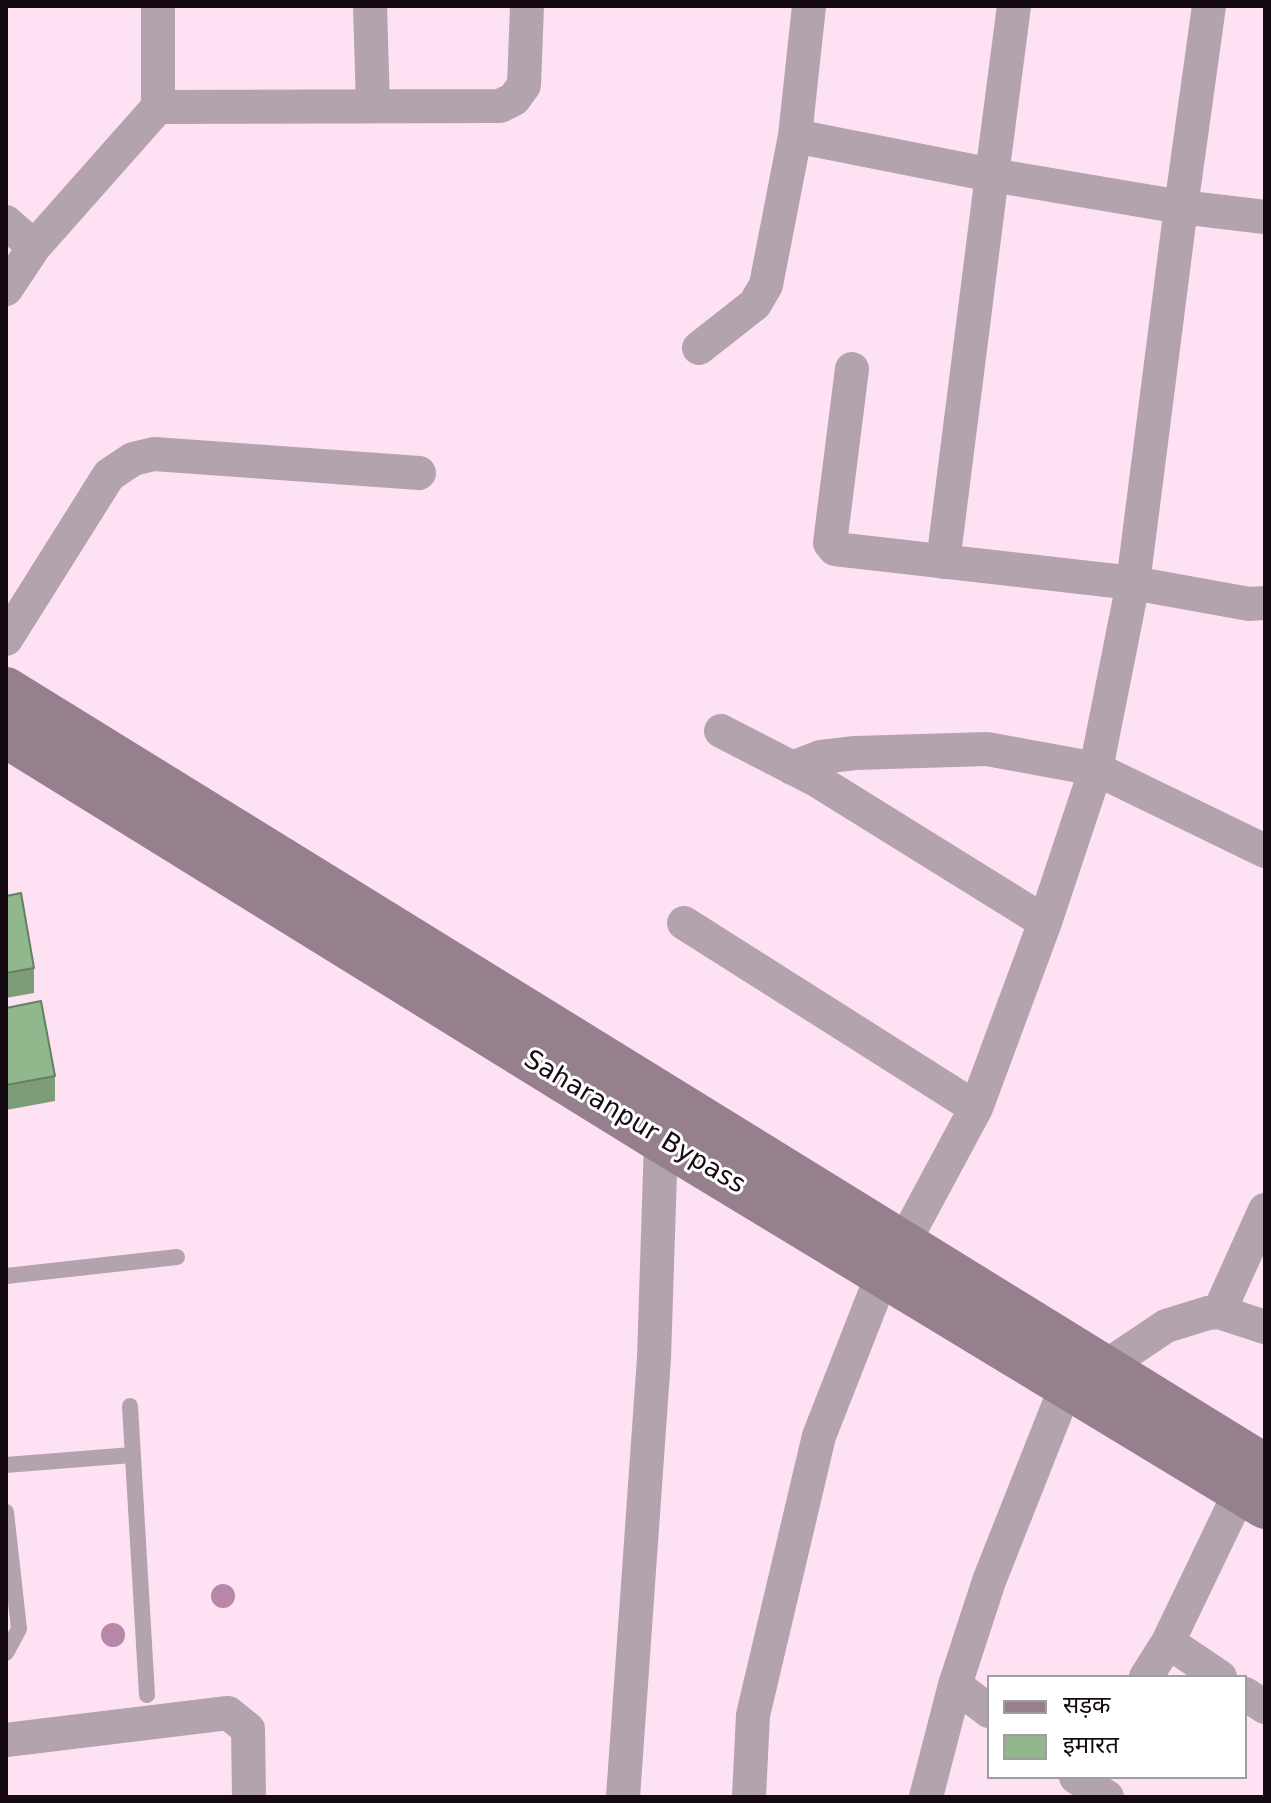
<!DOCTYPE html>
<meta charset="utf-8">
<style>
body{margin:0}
#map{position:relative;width:1271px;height:1803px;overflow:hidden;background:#fee1f3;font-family:"DejaVu Sans","Noto Sans Devanagari",sans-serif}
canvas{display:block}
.frame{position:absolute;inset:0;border:8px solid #160a12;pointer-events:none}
.legend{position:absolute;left:987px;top:1675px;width:260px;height:104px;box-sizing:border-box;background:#fff;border:2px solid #a29da0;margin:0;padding:10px 14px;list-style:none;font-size:24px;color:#160a12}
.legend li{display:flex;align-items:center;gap:16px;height:40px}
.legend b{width:40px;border:2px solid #a29da0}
</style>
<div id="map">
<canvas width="1271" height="1803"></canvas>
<div class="frame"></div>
<ul class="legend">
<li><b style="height:10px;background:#96808e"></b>सड़क</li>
<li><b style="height:22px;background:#91b78c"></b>इमारत</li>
</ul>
</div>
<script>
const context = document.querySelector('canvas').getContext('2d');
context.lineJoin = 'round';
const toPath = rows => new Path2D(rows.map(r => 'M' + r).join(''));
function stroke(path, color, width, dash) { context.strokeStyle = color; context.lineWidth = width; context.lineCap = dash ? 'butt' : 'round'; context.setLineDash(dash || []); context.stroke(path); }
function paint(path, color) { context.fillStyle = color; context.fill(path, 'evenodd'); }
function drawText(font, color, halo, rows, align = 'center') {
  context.font = font + ' "DejaVu Sans",sans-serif'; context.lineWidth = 6; context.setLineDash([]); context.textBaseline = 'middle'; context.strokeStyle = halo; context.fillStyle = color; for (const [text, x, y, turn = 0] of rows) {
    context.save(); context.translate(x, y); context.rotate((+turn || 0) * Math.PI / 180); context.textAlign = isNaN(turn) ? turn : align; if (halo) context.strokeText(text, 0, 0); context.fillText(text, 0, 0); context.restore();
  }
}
stroke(toPath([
 [6,1276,177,1257],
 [130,1406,147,1695],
 [6,1465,132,1455],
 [6,1512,19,1629,6,1653]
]), '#b2a3ac', 16);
stroke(toPath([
 [370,6,373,106],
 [1209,6,1181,207,1265,217],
 [158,107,500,106,514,99,524,85,527,6],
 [795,136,809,6],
 [6,222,34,247],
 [6,289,34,247,158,107,158,6],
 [699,348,755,304,766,285,795,136,992,175,1014,6],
 [852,369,830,543,835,549,1133,583,1249,604,1265,603],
 [6,639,109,475,133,459,154,454,419,473],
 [721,731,818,781,1045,922],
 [792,768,821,757,855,753,987,749,1096,769,1265,851],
 [684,923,976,1108],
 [1219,1312,1265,1210],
 [1105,1367,1166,1326,1208,1313,1219,1312,1265,1327],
 [1168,1642,1220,1677],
 [1146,1677,1168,1642,1240,1492],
 [955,1685,989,1711],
 [1245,1694,1265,1707],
 [6,1740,228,1713,248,1729,249,1797],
 [1076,1777,1107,1797],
 [623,1797,654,1358,661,1141],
 [749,1797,753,1715,819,1436,883,1273,904,1242,976,1108,1045,922,1096,769,1133,583,1181,207,992,175,943,562],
 [926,1797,955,1685,989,1581,1067,1384]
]), '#b2a3ac', 34);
stroke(toPath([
 [6,689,1265,1466],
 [6,736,661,1141,1265,1507]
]), '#96808e', 44);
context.fillStyle = '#b687a7';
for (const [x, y] of [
 [223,1596],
 [113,1635]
]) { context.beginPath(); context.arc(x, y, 12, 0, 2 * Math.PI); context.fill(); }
paint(toPath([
 [6,896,34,968,34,993,6,998],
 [6,1008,55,1076,55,1101,6,1110]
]), '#7d9d78');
const building = toPath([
 [21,893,34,968,6,973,6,896,21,893],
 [41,1001,55,1076,6,1085,6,1008,41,1001]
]);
paint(building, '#91b78c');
stroke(building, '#668062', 2);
drawText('26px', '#160a12', '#fff', [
 ["Saharanpur Bypass",634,1123,31]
]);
</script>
